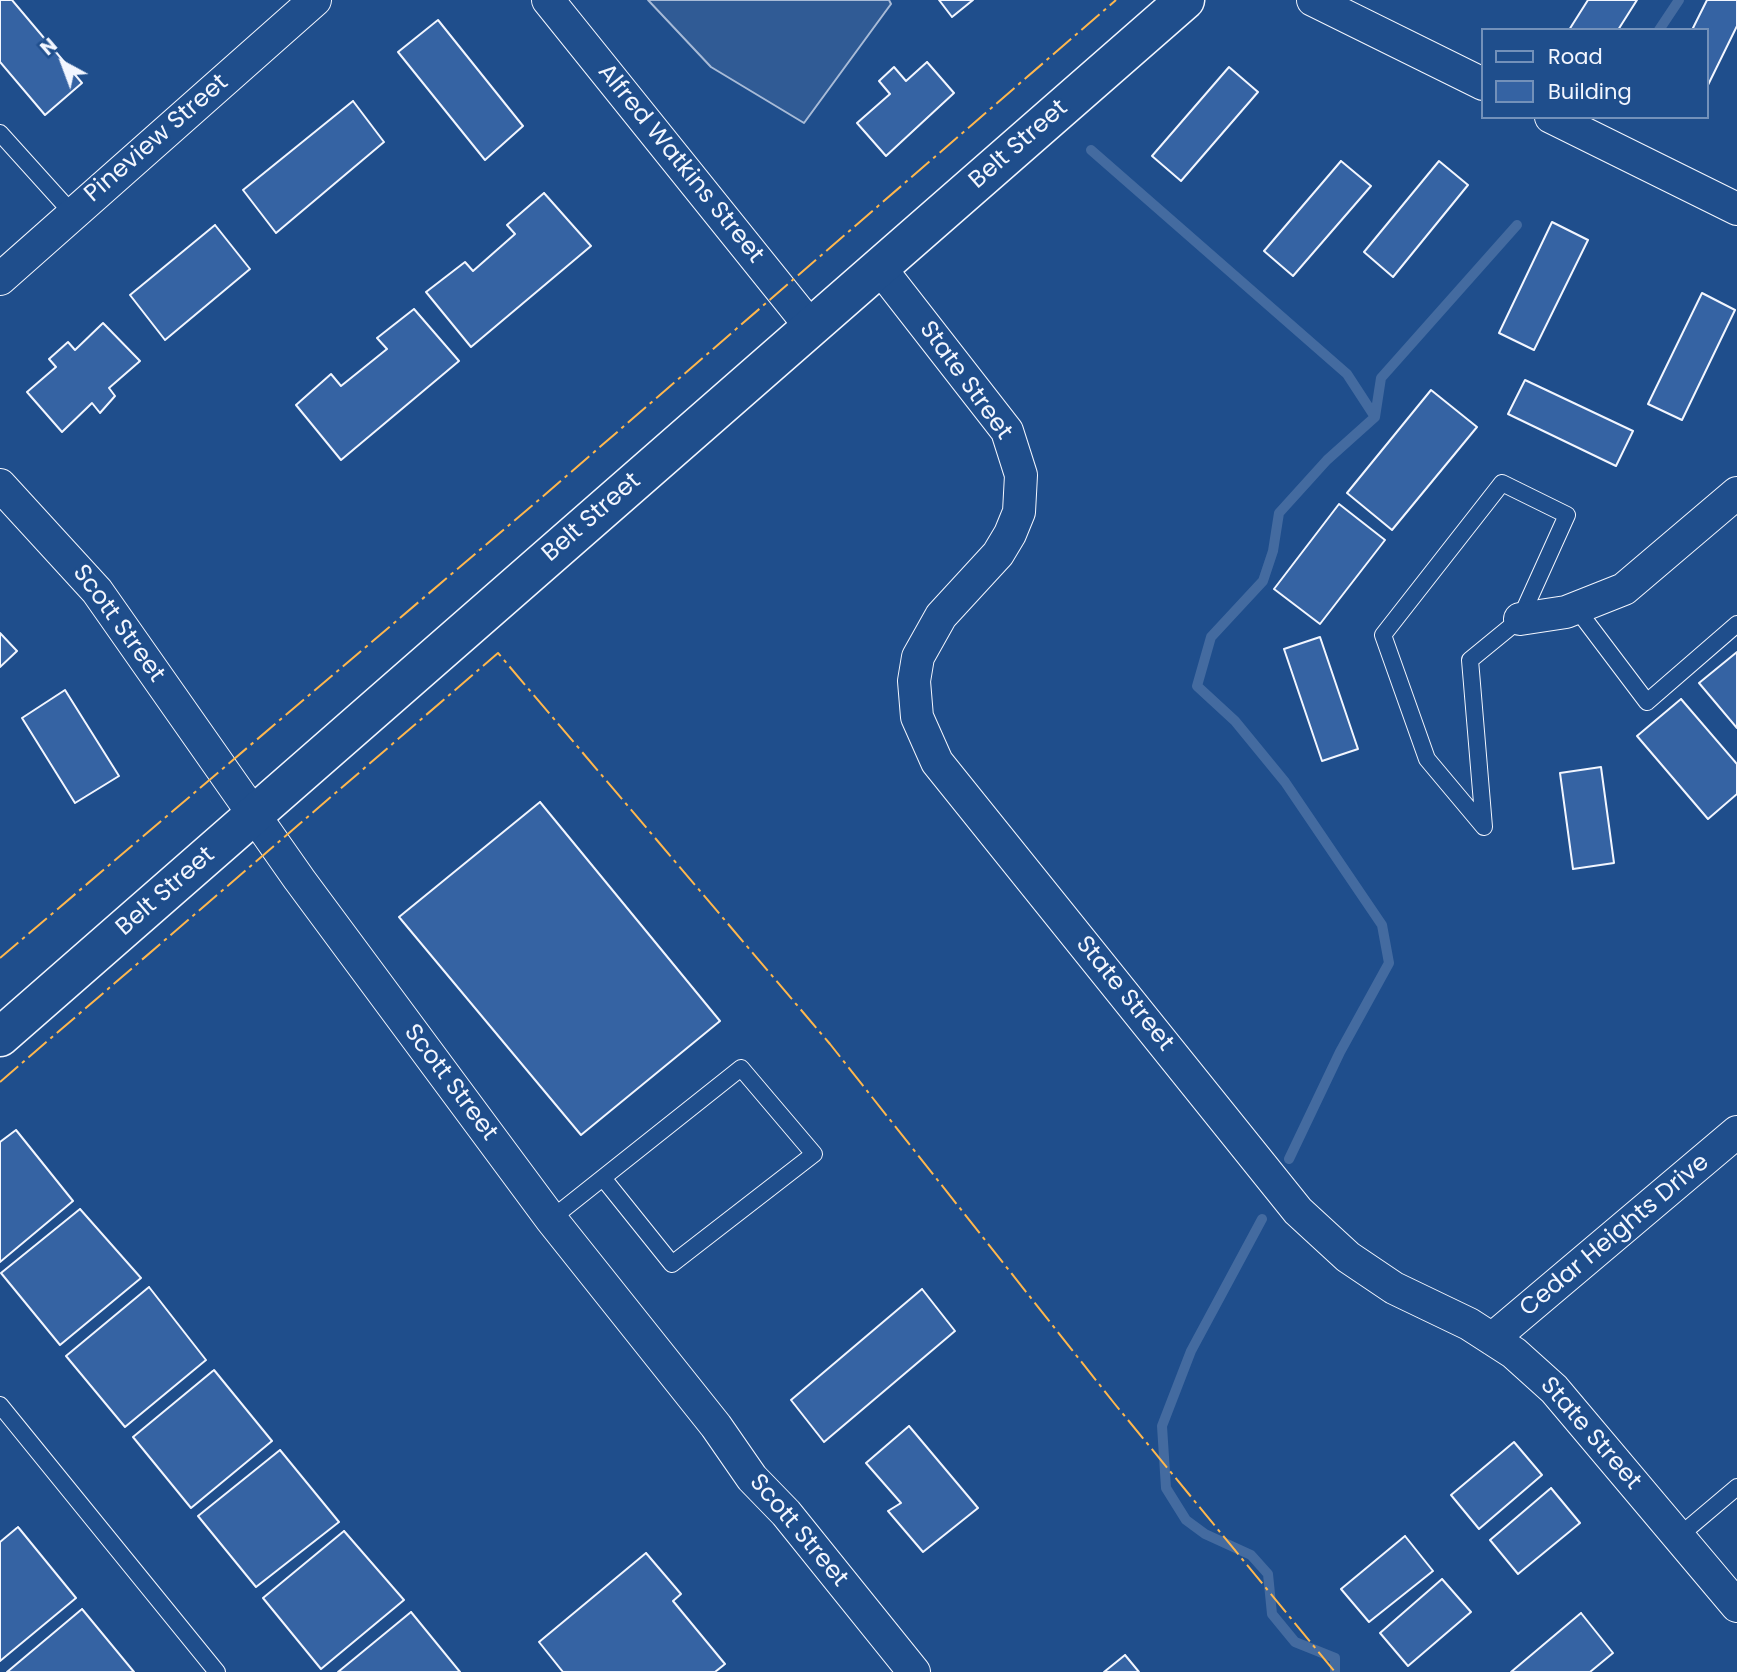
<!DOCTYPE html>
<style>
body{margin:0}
#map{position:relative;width:1737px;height:1672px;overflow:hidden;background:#1f4e8c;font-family:Poppins,sans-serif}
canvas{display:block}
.legend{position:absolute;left:1481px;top:28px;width:228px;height:91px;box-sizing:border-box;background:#1f4e8c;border:2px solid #7391ba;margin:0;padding:9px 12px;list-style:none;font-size:21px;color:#f2f6ff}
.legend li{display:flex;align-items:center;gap:14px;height:35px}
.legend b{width:35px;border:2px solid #7391ba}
.north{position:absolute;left:28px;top:28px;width:70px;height:70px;-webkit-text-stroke:5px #1f4e8c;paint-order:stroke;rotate:319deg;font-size:19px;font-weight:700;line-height:28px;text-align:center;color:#f2f6ff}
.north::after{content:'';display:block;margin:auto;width:24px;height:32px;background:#f2f6ff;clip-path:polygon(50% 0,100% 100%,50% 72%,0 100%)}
</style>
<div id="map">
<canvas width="1737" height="1672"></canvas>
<ul class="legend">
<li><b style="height:9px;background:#1f4e8c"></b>Road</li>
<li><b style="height:19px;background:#3563a3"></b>Building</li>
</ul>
<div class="north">N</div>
</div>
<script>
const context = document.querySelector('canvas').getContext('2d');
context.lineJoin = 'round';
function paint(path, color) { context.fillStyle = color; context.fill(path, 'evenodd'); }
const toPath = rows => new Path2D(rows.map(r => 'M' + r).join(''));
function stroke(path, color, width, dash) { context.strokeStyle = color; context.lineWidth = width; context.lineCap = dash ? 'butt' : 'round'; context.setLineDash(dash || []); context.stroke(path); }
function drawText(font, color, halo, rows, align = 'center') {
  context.font = font + ' Poppins,sans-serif'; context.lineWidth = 5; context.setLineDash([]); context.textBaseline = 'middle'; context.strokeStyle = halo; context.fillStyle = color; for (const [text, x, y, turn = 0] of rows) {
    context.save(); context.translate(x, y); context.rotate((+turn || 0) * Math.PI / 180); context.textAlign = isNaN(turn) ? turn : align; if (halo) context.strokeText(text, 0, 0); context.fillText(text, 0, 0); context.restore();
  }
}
const built = toPath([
 [648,0,889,0,891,4,804,123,711,67,648,0]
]);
paint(built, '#305b95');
stroke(built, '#a8bbd7', 2);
stroke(toPath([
 [1659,30,1679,0],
 [1091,150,1347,374,1375,417],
 [1289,1159,1340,1052,1389,963,1382,925,1285,782,1235,721,1197,686,1211,637,1263,581,1273,551,1279,513,1327,460,1375,417,1381,378,1517,225],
 [1262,1219,1191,1351,1162,1426,1166,1488,1186,1520,1205,1534,1251,1555,1268,1574,1272,1614,1295,1642,1335,1658,1335,1672]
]), '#446ba0', 10);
const building = toPath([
 [0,0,12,0,82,83,45,115,0,62,0,0],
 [939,0,973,0,952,17,939,0],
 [1588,0,1637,0,1618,30,1569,30,1588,0],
 [1707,0,1737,0,1737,26,1707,87,1707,30,1692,30,1707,0],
 [438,20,523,126,485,160,398,52,438,20],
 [927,62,954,93,886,156,857,123,890,94,879,81,894,67,906,81,927,62],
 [1229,67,1258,92,1181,181,1152,156,1229,67],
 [353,101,384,142,276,233,243,190,353,101],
 [1341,161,1371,186,1293,276,1264,251,1341,161],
 [1439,161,1468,185,1393,277,1364,252,1439,161],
 [544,193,591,246,471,347,426,292,465,262,473,271,515,234,507,225,544,193],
 [1552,222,1588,240,1534,350,1499,333,1552,222],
 [215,225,250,269,165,340,130,295,215,225],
 [1702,293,1735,310,1682,420,1648,404,1702,293],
 [414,309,459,361,341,460,296,405,331,374,341,386,387,349,377,338,414,309],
 [103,323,140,361,109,388,115,396,100,413,92,403,62,432,27,392,56,367,49,359,68,342,75,350,103,323],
 [1525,380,1633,431,1616,466,1508,414,1525,380],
 [1431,390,1477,427,1392,530,1347,493,1431,390],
 [1339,504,1385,540,1320,624,1274,589,1339,504],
 [0,633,17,651,0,667,0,633],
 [1320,637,1358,749,1322,761,1284,649,1320,637],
 [1737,652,1737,728,1699,683,1737,652],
 [65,690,119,776,75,803,22,718,65,690],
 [1681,699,1737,764,1737,794,1708,819,1637,736,1681,699],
 [1601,767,1614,863,1573,869,1560,773,1601,767],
 [540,802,720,1021,581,1135,399,917,540,802],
 [16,1130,73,1201,0,1262,0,1142,16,1130],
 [80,1209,141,1278,60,1345,1,1273,80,1209],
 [149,1287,206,1360,125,1427,66,1356,149,1287],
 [922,1289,955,1331,824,1442,791,1400,922,1289],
 [214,1370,272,1441,191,1508,133,1437,214,1370],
 [909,1426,978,1508,923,1552,888,1511,901,1503,866,1463,909,1426],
 [1514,1442,1542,1475,1479,1529,1451,1495,1514,1442],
 [280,1450,339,1522,256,1587,198,1516,280,1450],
 [1551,1488,1580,1523,1518,1574,1490,1540,1551,1488],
 [18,1527,76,1598,0,1661,0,1542,18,1527],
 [344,1531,404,1600,321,1669,263,1598,344,1531],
 [1405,1536,1433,1571,1369,1622,1341,1589,1405,1536],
 [646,1553,681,1594,673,1601,725,1664,715,1672,563,1672,539,1642,646,1553],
 [1442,1579,1471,1612,1408,1666,1380,1633,1442,1579],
 [82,1609,134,1672,7,1672,82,1609],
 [411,1612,460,1672,338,1672,411,1612],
 [1581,1613,1613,1653,1590,1672,1511,1672,1581,1613],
 [1125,1655,1139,1672,1104,1672,1125,1655]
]);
paint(building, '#3563a3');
stroke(building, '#f2f6ff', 2);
const lane = toPath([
 [0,133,73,214],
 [1502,483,1567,515,1520,619,1470,660,1484,827,1427,759,1383,635,1502,483],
 [1576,608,1647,702,1737,624],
 [551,1219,741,1068,814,1154,672,1264,603,1178],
 [0,1405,217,1672],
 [1679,1536,1737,1487]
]);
const street = toPath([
 [548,0,811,327],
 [1313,0,1483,84],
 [1551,117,1737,209],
 [880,268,1007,431,1021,475,1019,512,1010,534,998,554,941,616,918,657,914,681,917,717,937,762,1298,1211,1348,1257,1394,1288,1469,1324,1514,1353,1554,1389,1737,1606],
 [0,279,315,0],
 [0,485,97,591,299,879,551,1219,716,1426,752,1478,786,1513,914,1672],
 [1520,619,1566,612,1624,589,1737,493],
 [1492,1339,1737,1132]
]);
const secondary = toPath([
 [0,1037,1185,0]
]);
stroke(lane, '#f2f6ff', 18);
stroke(street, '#f2f6ff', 34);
stroke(secondary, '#f2f6ff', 41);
stroke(lane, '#1f4e8c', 16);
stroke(street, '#1f4e8c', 32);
stroke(secondary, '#1f4e8c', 38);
stroke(toPath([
 [0,958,541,498,1116,0],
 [0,1082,498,653,830,1044,1114,1403,1335,1672]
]), '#ffb74d', 2, [24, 5, 3.5, 5]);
drawText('24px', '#f2f6ff', '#1f4e8c', [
 ["Pineview Street",157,139,-41],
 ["Belt Street",1019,145,-41],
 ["Alfred Watkins Street",680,164,51],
 ["State Street",965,381,54],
 ["Belt Street",592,518,-41],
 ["Scott Street",118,624,54],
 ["Belt Street",166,892,-41],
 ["State Street",1124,994,51],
 ["Scott Street",450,1083,53],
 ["Cedar Heights Drive",1615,1236,-40],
 ["State Street",1590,1434,49],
 ["Scott Street",798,1531,50]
]);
</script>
